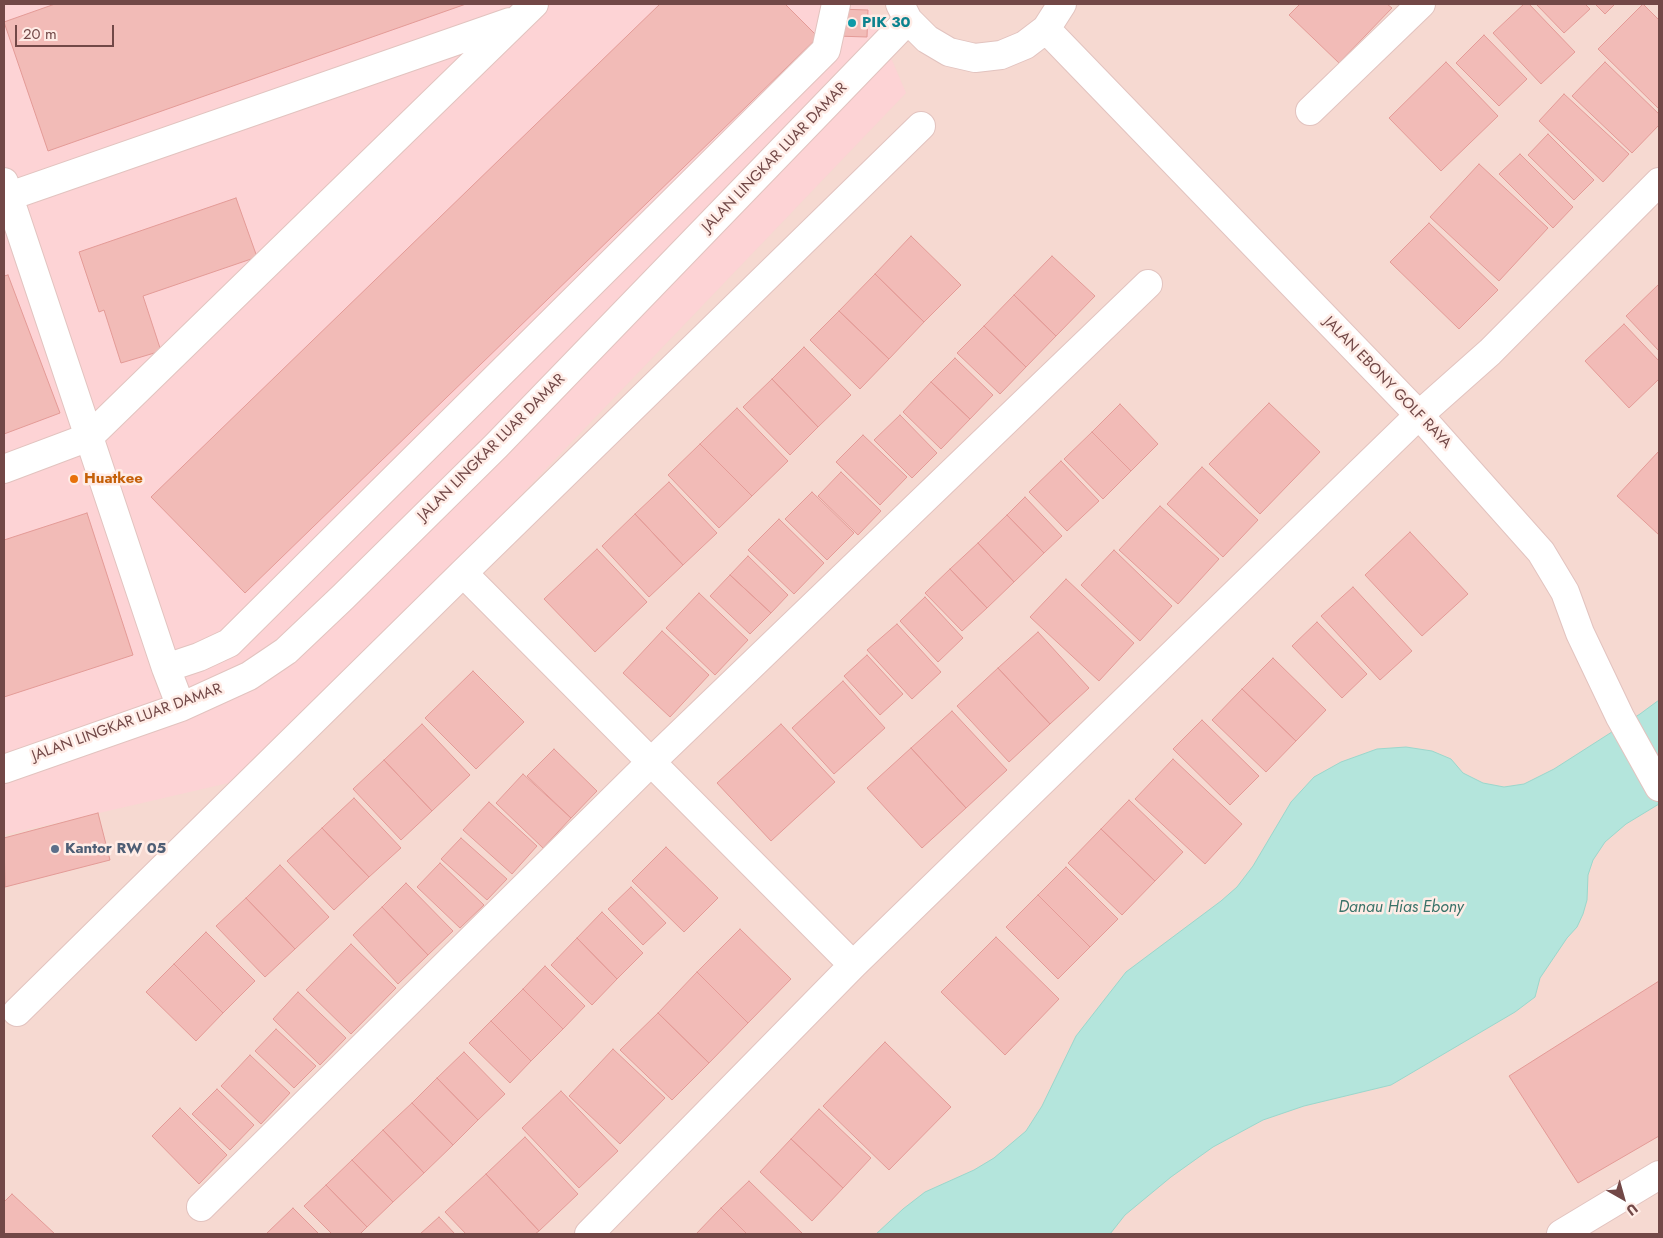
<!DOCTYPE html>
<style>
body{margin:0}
#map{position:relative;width:1663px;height:1238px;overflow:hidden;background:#fce7e0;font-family:Jost,sans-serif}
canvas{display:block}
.frame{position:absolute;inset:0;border:5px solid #724847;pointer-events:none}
.north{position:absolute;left:1598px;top:1173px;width:50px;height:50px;-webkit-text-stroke:4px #ffece6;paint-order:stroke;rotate:142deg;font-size:14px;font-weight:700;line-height:20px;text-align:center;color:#724847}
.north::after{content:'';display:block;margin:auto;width:18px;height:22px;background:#724847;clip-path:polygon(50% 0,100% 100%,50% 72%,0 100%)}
.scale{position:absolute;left:15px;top:25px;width:99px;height:22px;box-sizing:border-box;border:2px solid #724847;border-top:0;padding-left:6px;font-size:15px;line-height:18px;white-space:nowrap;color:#724847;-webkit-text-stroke:4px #ffece6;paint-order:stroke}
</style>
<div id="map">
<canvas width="1663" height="1238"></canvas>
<div class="frame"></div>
<div class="north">U</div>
<div class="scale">20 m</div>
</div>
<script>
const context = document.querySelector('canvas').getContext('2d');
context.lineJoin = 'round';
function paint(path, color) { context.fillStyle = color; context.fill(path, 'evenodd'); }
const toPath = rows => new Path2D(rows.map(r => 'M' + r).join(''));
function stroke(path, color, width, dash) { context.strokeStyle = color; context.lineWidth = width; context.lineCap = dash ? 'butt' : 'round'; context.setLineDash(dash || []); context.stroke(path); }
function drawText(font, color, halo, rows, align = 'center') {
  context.font = font + ' Jost,sans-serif'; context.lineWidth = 5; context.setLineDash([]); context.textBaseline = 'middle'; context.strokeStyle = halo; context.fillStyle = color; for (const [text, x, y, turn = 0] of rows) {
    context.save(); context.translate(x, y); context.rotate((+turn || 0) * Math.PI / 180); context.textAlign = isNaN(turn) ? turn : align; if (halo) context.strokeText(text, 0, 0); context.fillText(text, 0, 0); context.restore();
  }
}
paint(toPath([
 [4,4,1659,4,1659,1234,4,1234]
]), '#f6d9d1');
paint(toPath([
 [4,4,868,4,906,93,250,778,4,835]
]), '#fdd3d5');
const water = toPath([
 [1659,700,1659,804,1626,824,1605,842,1593,860,1588,875,1587,900,1583,914,1577,927,1567,938,1540,978,1535,997,1515,1012,1391,1085,1304,1106,1263,1120,1213,1147,1171,1177,1125,1215,1110,1234,876,1234,903,1209,925,1192,974,1170,994,1158,1026,1131,1042,1106,1076,1036,1126,972,1221,901,1237,887,1253,866,1291,802,1314,777,1341,762,1377,749,1406,747,1432,751,1451,759,1463,773,1483,783,1504,787,1524,784,1554,769,1640,714,1659,700]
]);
paint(water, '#b4e5dc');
stroke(water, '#9bd7cc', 1);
const building = toPath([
 [55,4,466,4,48,151,4,22,55,4],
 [660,4,785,4,818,37,245,593,151,497,660,4],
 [1300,4,1387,4,1392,8,1339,63,1289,15,1300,4],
 [1524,4,1529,4,1575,52,1541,84,1493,33,1524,4],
 [1536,4,1585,4,1590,9,1564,33,1536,4],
 [1595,4,1615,4,1605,14,1595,4],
 [1643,4,1659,20,1659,109,1598,49,1643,4],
 [837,9,868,10,867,37,836,36,837,9],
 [1484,35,1527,79,1499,106,1456,63,1484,35],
 [1446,62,1498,116,1441,171,1389,118,1446,62],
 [1605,62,1659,114,1659,125,1632,153,1572,96,1605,62],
 [1564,94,1629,154,1603,182,1539,121,1564,94],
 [1548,134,1594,180,1574,200,1528,155,1548,134],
 [1520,154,1573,207,1553,228,1499,174,1520,154],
 [1479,164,1548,228,1499,281,1430,217,1479,164],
 [236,198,257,257,143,296,161,351,121,363,104,310,99,312,79,252,236,198],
 [1429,223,1498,290,1459,329,1390,262,1429,223],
 [911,236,961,285,924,322,875,274,911,236],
 [1052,256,1095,296,1056,336,1014,295,1052,256],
 [875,274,924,322,889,359,839,311,875,274],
 [8,275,60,413,4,434,4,276,8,275],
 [1659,284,1659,351,1626,316,1659,284],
 [1014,295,1056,336,1026,367,984,326,1014,295],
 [839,311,889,359,860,389,810,340,839,311],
 [1624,324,1659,361,1659,379,1629,408,1585,361,1624,324],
 [984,326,1026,367,1000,394,957,353,984,326],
 [804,347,851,395,818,427,772,379,804,347],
 [955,358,993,395,970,419,931,382,955,358],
 [772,379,818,427,790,455,743,407,772,379],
 [931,382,970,419,941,449,903,412,931,382],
 [1269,403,1320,452,1260,514,1209,464,1269,403],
 [1120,404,1158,444,1131,471,1092,432,1120,404],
 [737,408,788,461,752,496,700,444,737,408],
 [900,415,937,453,912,478,874,440,900,415],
 [1092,432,1131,471,1103,499,1064,459,1092,432],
 [863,435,907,477,880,505,836,462,863,435],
 [700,444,752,496,719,528,668,475,700,444],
 [1659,451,1659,535,1617,496,1659,451],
 [1061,461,1099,501,1067,531,1029,492,1061,461],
 [1202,467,1258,520,1223,557,1167,504,1202,467],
 [841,472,881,511,858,535,818,496,841,472],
 [669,482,717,533,683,565,635,514,669,482],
 [812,492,854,533,827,560,785,519,812,492],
 [1025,497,1062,536,1044,553,1007,515,1025,497],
 [1160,506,1219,559,1178,604,1119,550,1160,506],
 [87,513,133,655,4,697,4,540,87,513],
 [635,514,683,565,649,597,602,546,635,514],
 [1007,515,1044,553,1014,582,978,543,1007,515],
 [779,519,824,563,794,594,748,550,779,519],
 [1410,532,1468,594,1422,636,1365,575,1410,532],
 [978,543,1014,582,987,608,950,569,978,543],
 [597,549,647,602,595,652,544,599,597,549],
 [1114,550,1172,606,1140,641,1081,585,1114,550],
 [748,556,788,595,771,613,730,575,748,556],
 [950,569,987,608,962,631,925,593,950,569],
 [730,575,771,613,750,634,710,596,730,575],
 [1066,579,1134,643,1099,681,1030,617,1066,579],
 [1353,587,1412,651,1380,680,1321,616,1353,587],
 [699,593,748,640,715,675,666,628,699,593],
 [925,597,963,638,938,662,900,621,925,597],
 [1317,622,1367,674,1342,698,1292,646,1317,622],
 [897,624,941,672,912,699,867,650,897,624],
 [662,631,709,675,670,717,623,673,662,631],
 [1038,632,1089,688,1050,724,998,668,1038,632],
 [867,655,903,694,880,715,844,676,867,655],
 [1273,658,1326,710,1296,741,1242,689,1273,658],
 [998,668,1050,724,1009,762,957,706,998,668],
 [473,671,524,722,476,769,425,718,473,671],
 [843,681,885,728,834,774,792,728,843,681],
 [1242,689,1296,741,1266,772,1212,720,1242,689],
 [952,711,1007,770,966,808,911,748,952,711],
 [1202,720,1259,776,1230,805,1173,749,1202,720],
 [422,724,470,775,432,811,384,760,422,724],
 [781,724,835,782,771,841,717,783,781,724],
 [911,748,966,808,922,848,867,788,911,748],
 [554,749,597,791,571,818,527,776,554,749],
 [1173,759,1242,824,1205,864,1135,799,1173,759],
 [384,760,432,811,401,840,353,789,384,760],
 [523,774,571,818,543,848,496,803,523,774],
 [354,798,401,848,369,877,322,828,354,798],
 [1129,800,1183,852,1155,881,1101,829,1129,800],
 [489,802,537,846,512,874,463,830,489,802],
 [98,813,110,860,5,887,4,838,98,813],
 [322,828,369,877,334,910,287,861,322,828],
 [1101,829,1155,881,1122,915,1068,863,1101,829],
 [461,838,507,879,487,900,441,859,461,838],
 [666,847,718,898,684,932,632,881,666,847],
 [440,863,484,905,460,928,417,887,440,863],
 [280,865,329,917,295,949,246,898,280,865],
 [1066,867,1118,919,1090,947,1038,895,1066,867],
 [406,883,453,931,428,955,382,907,406,883],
 [631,887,666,923,643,945,608,909,631,887],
 [1038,895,1090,947,1058,979,1006,927,1038,895],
 [246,898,295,949,265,977,216,926,246,898],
 [382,907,428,955,398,984,353,935,382,907],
 [602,912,643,953,617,979,577,938,602,912],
 [740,929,791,979,748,1023,697,972,740,929],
 [206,932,255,981,223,1013,174,964,206,932],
 [996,937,1059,999,1005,1055,941,992,996,937],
 [577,938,617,979,592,1005,551,965,577,938],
 [351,944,396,988,351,1034,306,990,351,944],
 [174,964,223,1013,196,1041,146,992,174,964],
 [545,966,585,1006,563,1029,523,989,545,966],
 [697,972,748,1023,709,1063,658,1013,697,972],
 [1659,981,1659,1136,1578,1183,1509,1076,1659,981],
 [523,989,563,1029,531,1061,491,1021,523,989],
 [298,992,346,1038,320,1065,273,1019,298,992],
 [658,1013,709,1063,672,1100,620,1050,658,1013],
 [491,1021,531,1061,510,1083,469,1043,491,1021],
 [276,1029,316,1066,294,1088,255,1051,276,1029],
 [885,1042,951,1107,889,1170,823,1106,885,1042],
 [613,1049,665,1098,620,1144,569,1096,613,1049],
 [464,1052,505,1094,478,1120,437,1078,464,1052],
 [250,1055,290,1093,261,1124,221,1086,250,1055],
 [437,1078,478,1120,453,1145,412,1103,437,1078],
 [217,1089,254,1125,230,1150,192,1114,217,1089],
 [561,1091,618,1151,579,1188,522,1128,561,1091],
 [412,1103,453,1145,424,1173,383,1130,412,1103],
 [180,1108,227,1155,199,1184,152,1136,180,1108],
 [819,1109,871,1158,843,1188,791,1139,819,1109],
 [383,1130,424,1173,393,1202,352,1160,383,1130],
 [525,1137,578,1194,539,1231,486,1174,525,1137],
 [791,1139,843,1188,812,1221,760,1172,791,1139],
 [352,1160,393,1202,367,1227,326,1185,352,1160],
 [486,1174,539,1231,535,1234,466,1234,445,1212,486,1174],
 [749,1181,803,1234,747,1234,721,1208,749,1181],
 [326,1185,367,1227,360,1234,332,1234,304,1206,326,1185],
 [12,1194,55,1234,4,1234,4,1202,12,1194],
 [293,1208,319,1234,266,1234,293,1208],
 [721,1208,747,1234,696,1234,721,1208],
 [439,1217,455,1234,420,1234,439,1217]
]);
paint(building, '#f2bbb7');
stroke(building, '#e49b97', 1);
const minor = toPath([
 [900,4,908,20,927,39,949,52,975,58,1001,55,1025,45,1046,29,1062,4],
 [1046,29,1419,415,1541,552,1565,592,1580,633,1620,717,1659,787],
 [1310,111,1421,4],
 [4,182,166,668,181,707],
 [4,198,510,22],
 [4,469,89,437,534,4],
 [463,573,853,965],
 [166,668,199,657,229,643,826,50,836,4],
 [4,769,181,707,249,676,286,651,343,597,496,446,908,20],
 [17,1012,463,573,921,126],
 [201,1207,651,762,1148,284],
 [589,1234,853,965,1419,415,1490,352,1659,182],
 [1561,1234,1659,1175]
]);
stroke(minor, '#e2c3bf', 30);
stroke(minor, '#fff', 28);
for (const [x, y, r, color] of [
 [852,23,5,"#0f9aa8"],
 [74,479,5,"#e8710a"],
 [55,849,5,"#5c6f8a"]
]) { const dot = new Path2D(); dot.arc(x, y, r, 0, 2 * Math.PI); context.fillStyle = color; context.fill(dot); stroke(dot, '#ffece6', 2); }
drawText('bold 15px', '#0d838f', '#ffece6', [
 ["PIK 30",862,23]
], 'left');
drawText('15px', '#724847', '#ffece6', [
 ["JALAN LINGKAR LUAR DAMAR",775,158,-46],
 ["JALAN EBONY GOLF RAYA",1387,383,46],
 ["JALAN LINGKAR LUAR DAMAR",492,448,-45],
 ["JALAN LINGKAR LUAR DAMAR",127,723,-20]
]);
drawText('bold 15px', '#c56008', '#ffece6', [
 ["Huatkee",84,479]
], 'left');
drawText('bold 15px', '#4e5e75', '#ffece6', [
 ["Kantor RW 05",65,849]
], 'left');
drawText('italic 16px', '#387268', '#ffece6', [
 ["Danau Hias Ebony",1401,908]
]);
</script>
